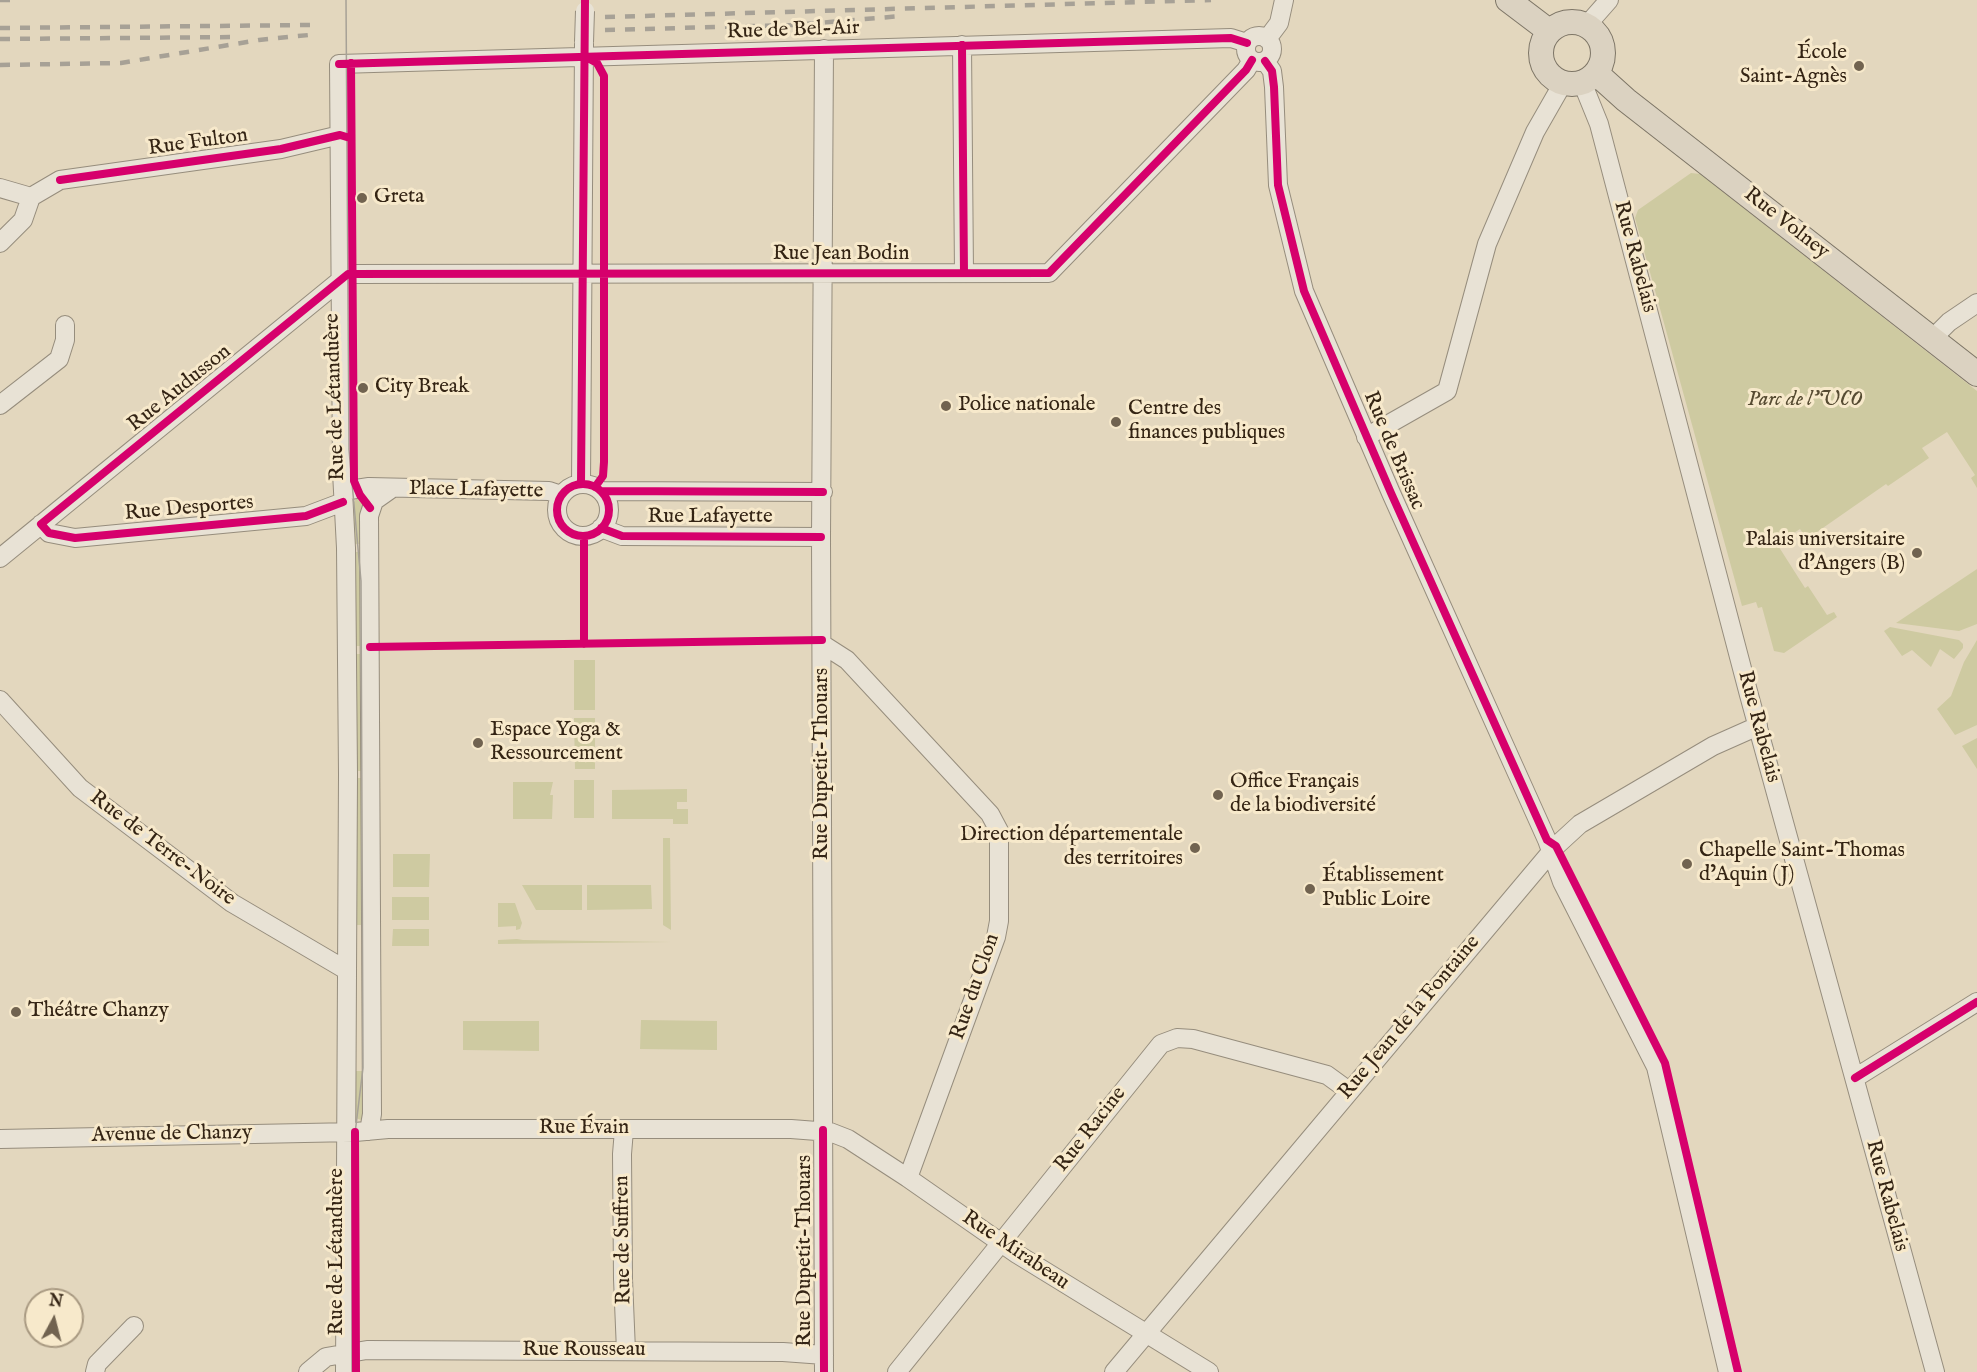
<!DOCTYPE html>
<meta charset="utf-8">
<style>
body{margin:0}
#map{position:relative;width:1977px;height:1372px;overflow:hidden;background:#e3d7be;font-family:"IM FELL English",serif}
canvas{display:block}
.north{position:absolute;left:24px;top:1288px;width:60px;height:60px;box-sizing:border-box;background:#f7e9cb;border:2px solid #a99a82;border-radius:50%;rotate:7deg;font-size:16px;font-weight:700;line-height:24px;text-align:center;color:#342414}
.north::after{content:'';display:block;margin:auto;width:21px;height:27px;background:#716350;clip-path:polygon(50% 0,100% 100%,50% 72%,0 100%)}
</style>
<div id="map">
<canvas width="1977" height="1372"></canvas>
<div class="north">N</div>
</div>
<script>
const context = document.querySelector('canvas').getContext('2d');
context.lineJoin = 'round';
function paint(path, color) { context.fillStyle = color; context.fill(path, 'evenodd'); }
const toPath = rows => new Path2D(rows.map(r => 'M' + r).join(''));
function stroke(path, color, width, dash) { context.strokeStyle = color; context.lineWidth = width; context.lineCap = dash ? 'butt' : 'round'; context.setLineDash(dash || []); context.stroke(path); }
function drawText(font, color, halo, rows, align = 'center') {
  context.font = font + ' "IM FELL English",serif'; context.lineWidth = 6; context.setLineDash([]); context.textBaseline = 'middle'; context.strokeStyle = halo; context.fillStyle = color; for (const [text, x, y, turn = 0] of rows) {
    context.save(); context.translate(x, y); context.rotate((+turn || 0) * Math.PI / 180); context.textAlign = isNaN(turn) ? turn : align; if (halo) context.strokeText(text, 0, 0); context.fillText(text, 0, 0); context.restore();
  }
}
paint(toPath([
 [1691,173,1700,174,1977,391,1977,488,1971,478,1975,475,1947,432,1922,448,1929,458,1888,486,1886,484,1807,539,1800,529,1777,544,1805,588,1808,586,1827,615,1834,612,1837,617,1784,653,1774,651,1762,607,1758,608,1756,602,1742,606,1635,218,1638,210],
 [357,497,365,505,365,544,351,544,352,506],
 [351,552,365,552,365,646,352,646],
 [1977,569,1977,624,1959,631,1896,623],
 [1890,627,1959,640,1963,644,1963,648,1954,659,1940,649,1931,667,1912,650,1902,656,1884,631],
 [1977,640,1977,725,1955,735,1937,709,1951,696,1964,662],
 [352,654,365,654,366,771,352,771],
 [574,660,595,660,595,710,574,710],
 [574,718,595,718,595,769,575,769],
 [1977,738,1977,769,1962,746],
 [352,778,366,778,367,925,350,925],
 [574,780,594,780,594,818,574,818],
 [513,782,553,782,550,795,553,795,552,819,513,819],
 [687,789,687,802,677,802,677,809,688,809,688,824,673,824,673,819,612,819,612,790],
 [663,838,670,838,671,930,663,925],
 [393,854,430,854,429,887,393,887],
 [522,885,582,885,582,910,536,910],
 [587,885,651,885,652,909,587,910],
 [392,897,429,897,429,920,392,920],
 [498,903,515,903,522,923,520,929,516,930,516,926,498,927],
 [393,929,429,929,429,946,392,946],
 [517,939,523,940,671,942,498,944,498,940],
 [641,1020,717,1021,717,1050,640,1049],
 [463,1021,539,1021,539,1051,463,1050],
 [350,1071,368,1071,364,1118,361,1120,353,1117]
]), '#cecaa1');
const minor = toPath([
 [1587,25,1609,0],
 '1246 49a13 13 0 1 1 26 0a13 13 0 1 1-26 0Z',
 [1267,39,1279,23,1284,0],
 [962,45,964,273],
 [824,49,821,537,824,1372],
 [1265,61,1272,71,1274,87,1278,185,1304,291,1391,493,1547,840,1562,882,1656,1067,1728,1372],
 [1582,82,1599,124,1749,695,1935,1372],
 [0,188,31,197,60,180,281,149,340,135],
 [0,243,23,220,31,197],
 [1932,339,1949,322,1977,303],
 [0,405,59,359,65,340,65,325],
 [1366,437,1447,391,1487,244,1535,132,1563,83],
 '557 510a26 26 0 1 1 52 0a26 26 0 1 1-52 0Z',
 [581,484,584,44],
 [343,491,369,487,549,491,561,495],
 [601,491,823,492],
 [41,524,49,533,75,538,306,516,343,502],
 [601,528,622,536,821,537],
 [0,558,348,274,1049,273,1246,70,1252,60],
 [822,644,847,660,990,814,999,831,999,921,996,937,908,1178],
 [0,700,80,788,232,903,346,970],
 [1855,1078,1977,1002],
 [624,1130,622,1154,623,1279,626,1351],
 [369,1131,372,1114,369,516,374,501,391,489],
 [0,1139,355,1132,388,1129,791,1129,830,1132,848,1139,908,1178,1017,1254,1209,1372],
 [95,1372,97,1364,134,1326],
 [308,1372,326,1357,367,1350,783,1352,824,1355],
 [345,1372,348,774,346,548,342,472,339,64,1231,38,1247,43],
 [897,1372,1161,1044,1177,1038,1193,1039,1327,1075,1349,1091],
 [1114,1372,1556,846,1580,824,1713,746,1758,726]
]);
const major = toPath([
 [1508,0,1549,31],
 '1541 53a31 31 0 1 1 62 0a31 31 0 1 1-62 0Z',
 [1596,73,1626,100,1977,374]
]);
stroke(minor, '#968d7d', 20);
stroke(major, '#7d7566', 26);
stroke(minor, '#e8e2d5', 18);
stroke(major, '#dbd2c1', 24);
stroke(toPath([
 [346,0,349,450,361,581,363,1068,352,1158,352,1372]
]), '#a7a196', 1.5);
stroke(toPath([
 [0,0,10,0],
 [605,17,1211,0],
 [0,28,311,25],
 [605,30,793,25,902,16],
 [0,39,240,37],
 [0,65,121,63,259,40,309,35]
]), '#a7a196', 4.5, [10, 10]);
const minorBridge = toPath([
 [584,42,585,11]
]);
stroke(minorBridge, '#968d7d', 20, []);
stroke(minorBridge, '#e8e2d5', 18);
stroke(toPath([
 [962,45,964,273],
 [584,56,597,63,604,76,604,462,603,476,595,487],
 [1265,61,1272,71,1274,87,1278,185,1304,291,1391,493,1547,840,1556,846,1665,1063,1738,1372],
 [351,63,354,481,360,495,370,508],
 [339,64,1231,38,1247,43],
 [60,180,281,149,340,135,350,138],
 '557 510a26 26 0 1 1 52 0a26 26 0 1 1-52 0Z',
 [581,484,585,0],
 [601,491,823,492],
 [343,502,306,516,75,538,49,533,41,524,348,274,1049,273,1246,70,1252,60],
 [601,528,622,536,821,537],
 [584,536,584,644],
 [370,647,822,640],
 [1855,1078,1977,1002],
 [823,1130,824,1372],
 [355,1132,356,1372]
]), '#d6006c', 8);
for (const [x, y, r, color] of [
 [1859,66,6,"#716350"],
 [362,198,6,"#716350"],
 [363,388,6,"#716350"],
 [946,406,6,"#716350"],
 [1116,422,6,"#716350"],
 [1917,553,6,"#716350"],
 [478,743,6,"#716350"],
 [1218,795,6,"#716350"],
 [1195,848,6,"#716350"],
 [1687,864,6,"#716350"],
 [1310,889,6,"#716350"],
 [16,1012,6,"#716350"]
]) { const dot = new Path2D(); dot.arc(x, y, r, 0, 2 * Math.PI); context.fillStyle = color; context.fill(dot); stroke(dot, '#f7e9cb', 2); }
drawText('21px', '#342414', '#f7e9cb', [
 ["Rue de Bel-Air",793,31,-2],
 ["Rue Fulton",198,143,-8],
 ["Rue Volney",1786,224,38],
 ["Rue Jean Bodin",841,255],
 ["Rue Rabelais",1634,257,75],
 ["Rue Audusson",180,389,-39],
 ["Rue de Létanduère",336,397,-92],
 ["Rue de Brissac",1393,451,67],
 ["Place Lafayette",476,491,1],
 ["Rue Desportes",189,509,-5],
 ["Rue Lafayette",710,518],
 ["Rue Rabelais",1758,727,75],
 ["Rue Dupetit-Thouars",823,764,-90],
 ["Rue de Terre-Noire",162,849,37],
 ["Rue du Clon",976,987,-71],
 ["Rue Jean de la Fontaine",1410,1018,-50],
 ["Rue Évain",584,1129],
 ["Rue Racine",1091,1130,-52],
 ["Avenue de Chanzy",172,1135,-1],
 ["Rue Rabelais",1886,1196,75],
 ["Rue de Suffren",624,1240,-91],
 ["Rue Dupetit-Thouars",806,1251,-90],
 ["Rue Mirabeau",1015,1251,34],
 ["Rue de Létanduère",338,1252,-90],
 ["Rue Rousseau",584,1351]
]);
drawText('21px', '#342414', '#f7e9cb', [
 ["École",1847,54,"right"],
 ["Saint-Agnès",1847,78,"right"],
 ["Greta",374,198],
 ["City Break",375,388],
 ["Police nationale",958,406],
 ["Centre des",1128,410],
 ["finances publiques",1128,434],
 ["Palais universitaire",1905,541,"right"],
 ["d'Angers (B)",1905,565,"right"],
 ["Espace Yoga &",490,731],
 ["Ressourcement",490,755],
 ["Office Français",1230,783],
 ["de la biodiversité",1230,807],
 ["Direction départementale",1183,836,"right"],
 ["des territoires",1183,860,"right"],
 ["Chapelle Saint-Thomas",1699,852],
 ["d’Aquin (J)",1699,876],
 ["Établissement",1322,877],
 ["Public Loire",1322,901],
 ["Théâtre Chanzy",28,1012]
], 'left');
drawText('italic 21px', '#564b32', '#f7e9cb', [
 ["Parc de l’UCO",1805,401]
]);
</script>
